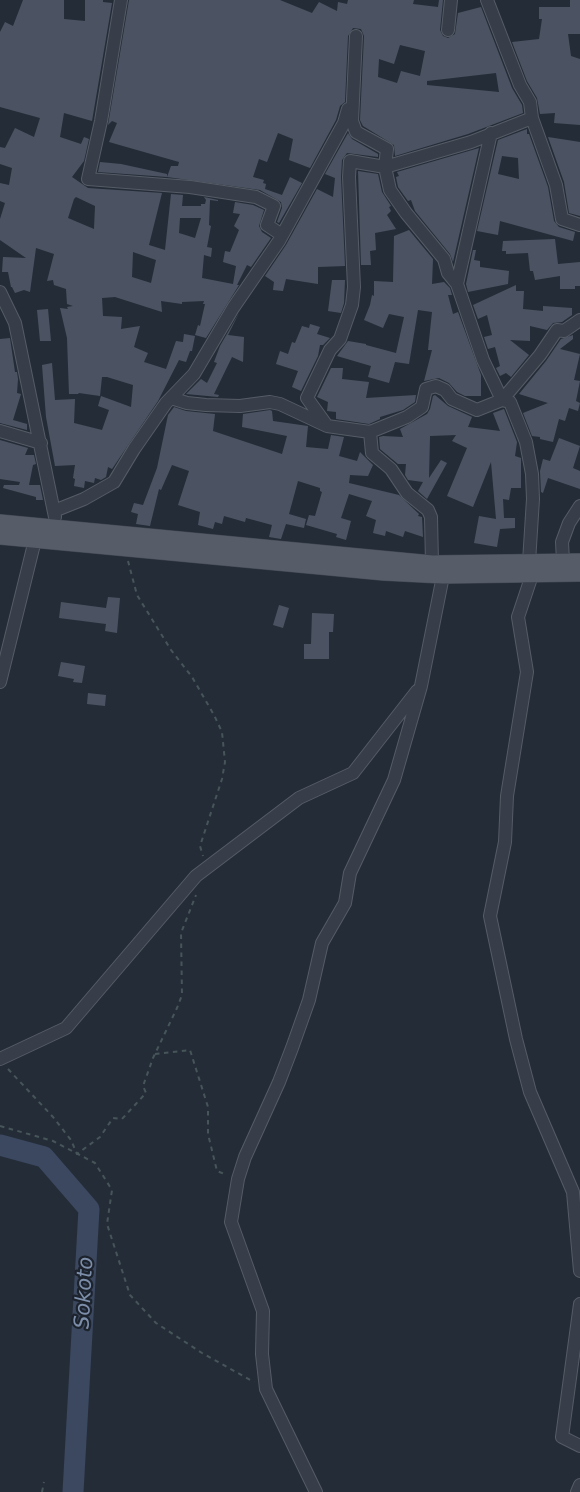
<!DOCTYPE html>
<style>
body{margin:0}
canvas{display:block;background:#242c38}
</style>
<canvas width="580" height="1492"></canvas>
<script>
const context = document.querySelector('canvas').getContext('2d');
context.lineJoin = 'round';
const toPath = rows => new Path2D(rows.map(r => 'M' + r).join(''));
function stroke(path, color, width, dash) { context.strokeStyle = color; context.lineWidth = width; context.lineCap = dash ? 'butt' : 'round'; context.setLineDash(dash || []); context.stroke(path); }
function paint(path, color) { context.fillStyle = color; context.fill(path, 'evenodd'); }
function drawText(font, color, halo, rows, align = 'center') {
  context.font = font + ' "DejaVu Sans",sans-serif'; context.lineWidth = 4.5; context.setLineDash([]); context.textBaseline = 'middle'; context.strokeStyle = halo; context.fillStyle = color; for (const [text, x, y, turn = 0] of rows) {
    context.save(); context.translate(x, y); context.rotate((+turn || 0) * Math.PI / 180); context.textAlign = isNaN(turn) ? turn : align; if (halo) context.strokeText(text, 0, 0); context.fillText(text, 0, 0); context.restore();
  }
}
stroke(toPath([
 [0,1145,44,1157,89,1209,73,1492]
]), '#3b4860', 21);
paint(toPath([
 [23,0,64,0,64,19,85,21,85,0,103,0,103,2,112,3,92,121,64,113,60,137,81,144,84,137,89,139,84,161,72,177,88,188,162,193,149,245,165,250,171,194,183,195,182,206,201,206,201,204,205,204,206,200,204,197,218,200,218,201,210,200,209,225,211,226,207,247,212,248,211,257,204,255,202,278,233,284,236,266,223,262,225,251,230,252,239,230,234,226,240,214,233,213,235,202,253,205,264,210,259,226,262,232,271,238,251,267,247,265,237,285,239,285,206,338,195,335,198,325,200,326,205,304,203,304,204,301,182,302,182,304,161,301,162,312,115,297,102,298,103,316,122,317,121,329,140,326,134,347,148,353,144,362,166,369,176,341,183,342,184,334,195,336,192,351,190,351,186,362,179,360,158,401,112,469,108,467,106,477,101,480,95,478,94,483,85,481,84,488,74,486,75,479,73,478,75,465,55,466,46,417,42,365,52,363,55,400,75,399,74,423,102,430,109,410,98,406,101,396,131,407,133,385,107,377,102,377,100,396,79,393,78,394,69,394,67,338,60,308,68,309,67,307,73,306,67,304,66,289,54,285,53,280,47,281,54,254,36,248,30,292,24,290,15,293,12,287,11,287,8,272,2,272,3,257,26,258,0,240,0,219,5,203,0,201,0,183,9,185,12,168,0,164,0,147,5,148,15,128,34,137,40,118,0,107,0,32,5,22,13,26],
 [76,197,95,206,94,229,68,218,74,199],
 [180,218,201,218,195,238,179,233],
 [133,252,156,260,151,283,132,277],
 [129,0,280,0,312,13,319,2,337,11,338,2,347,4,348,0,414,0,413,4,438,7,439,0,443,0,440,30,443,36,448,38,455,34,458,13,481,7,512,88,522,105,523,113,468,134,395,156,394,145,363,126,360,120,364,36,361,29,353,28,348,36,345,102,340,106,336,120,310,168,289,160,293,139,278,133,267,162,259,159,253,177,264,180,263,183,266,184,265,189,282,195,290,177,302,183,279,223,277,222,282,208,281,202,260,190,167,177,171,166,178,166,179,162,109,142,117,123,112,121,108,125],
 [400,45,425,51,420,76,401,71,397,83,378,77,379,59,394,64],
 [496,73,499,92,427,85,427,81],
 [570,0,580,0,580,34,568,34,571,56,580,59,580,125,554,123,555,113,540,114,537,98,527,81,512,42,539,39,542,19,539,19,539,7,570,7],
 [527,129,527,134,529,134,548,187,554,221,559,227,575,232,573,241,500,221,498,235,477,231,498,140],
 [502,156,518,158,519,179,498,174],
 [348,133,352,139,378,154,378,157,347,153,342,160,341,177,345,266,318,267,318,284,286,279,283,291,273,290,274,282,265,276,286,245,317,189,333,197,335,178,325,174],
 [548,137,580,142,580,216,569,213,564,182],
 [479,148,453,262,450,254,415,211,411,200,408,201,398,187,396,177,399,176,397,172],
 [100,162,121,164,167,174,167,177,98,172],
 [358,171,378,174,382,192,391,206,389,207,391,211,387,215,396,229,375,233,376,250,370,251,371,265,361,265],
 [409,230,433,259,432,284,444,282,450,288,452,295,448,295,453,314,458,312,481,375,481,396,465,396,457,392,449,383,439,378,424,381,432,350,428,350,432,312,418,310,409,364,395,362,389,383,368,377,371,366,337,356,348,341,366,344,366,345,396,353,404,317,389,314,383,328,364,320,370,305,372,295,374,296,374,281,393,282,394,236],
 [555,239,558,264,580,262,580,286,575,286,575,289,560,289,560,276,535,280,533,271,530,271,528,253,506,254,506,251,502,251,503,241],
 [473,250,476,250,474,260,480,261,480,267,509,271,508,284,468,292,466,284],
 [332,280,345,280,344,303,341,313,328,311],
 [516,285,516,291,524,291,523,309,543,311,543,306,572,308,572,315,562,322,553,323,547,330,530,326,530,341,510,340,529,355,511,377,506,373,500,376,496,368,500,366,495,347,488,349,484,337,492,335,487,315,478,319,473,305],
 [48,309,51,341,40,341,37,310],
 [239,313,228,335,244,337,243,362,232,357,214,394,219,395,218,397,186,394,201,379,207,383,217,363,214,362,220,346],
 [310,324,320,327,317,334,330,338,323,345,320,345,318,356,301,391,292,387,298,371,276,364,280,351,288,354,292,342,295,343,302,326,309,328],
 [573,335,573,339,560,349,580,354,574,380,580,381,576,401,580,403,578,411,569,408,565,421,559,419,553,442,540,439,540,437,532,436,523,413,548,403,519,394,546,361,561,339],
 [10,338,15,372,17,372,18,379,17,393,21,394,13,420,27,424,27,430,0,423,0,339],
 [331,368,343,368,342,379,369,382,366,398,416,395,415,402,403,410,380,417,380,419,369,424,336,419,336,412,327,411,328,402,317,397],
 [435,395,448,406,472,417,468,427,500,431,493,413,504,409,517,442,515,456,521,458,521,488,511,488,509,500,503,499,504,518,515,518,515,528,500,529,497,547,474,543,479,516,496,519,491,462,473,507,447,496,467,448,452,441,456,435,430,436,429,478,441,460,447,463,427,499,418,491,423,482,408,480,405,475,406,464,398,464,380,449,379,437,383,436,403,437,400,429,427,414,430,409,433,396],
 [174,407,186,411,215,414,213,431,282,454,287,436,242,427,243,414,270,410,272,411,273,421,308,426,306,447,328,449,331,435,344,437,339,456,357,461,360,452,373,465,368,476,350,475,349,483,399,495,419,514,418,516,422,517,423,537,405,531,403,537,386,531,385,536,373,533,376,520,366,516,372,501,349,494,341,518,351,521,346,540,336,537,337,534,306,525,309,515,315,516,322,492,320,491,320,488,298,481,289,514,306,519,304,528,286,524,281,539,269,537,272,525,246,518,245,522,224,516,222,524,215,522,213,529,198,525,200,512,178,505,189,471,172,465,161,490,159,489,150,526,136,524,138,514,131,512,134,503,143,505,157,468,168,415],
 [559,438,580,446,573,468,580,471,580,489,548,478,543,493,541,492,540,471,543,459,550,461],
 [0,440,28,448,25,455,34,455,36,464,33,465,29,485,40,485,43,500,36,500,36,497,3,488,4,485,19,485,20,482,0,479],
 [108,597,120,598,117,633,105,631,106,624,59,618,61,602,106,608],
 [279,605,289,608,283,628,273,625],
 [312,613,334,614,333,632,329,632,329,659,304,659,304,644,311,644],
 [61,662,85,666,82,683,73,682,74,679,58,676],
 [88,693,106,695,105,706,87,704]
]), '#4b5362');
const minor = toPath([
 [121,0,101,121,88,179,190,187,256,197,274,206,267,225,282,235],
 [487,0,520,85,530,102,532,118,556,185,562,219,580,225],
 [448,30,451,0],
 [356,36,352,121,356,132,387,149,385,167,390,190,406,213,444,259,448,273,457,284,483,360,502,400,510,402,526,442,532,474,533,499,529,562],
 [457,284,491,133],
 [0,292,15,323,55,517],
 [171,398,187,403,206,405,240,406,270,402,280,404,327,426,370,432,407,417,422,407,426,389,436,386,445,390,452,399,477,410,502,400,540,355,557,330,564,331,580,320],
 [325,423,307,398,330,350,340,339,352,305,354,287,349,177,350,161,385,167,471,142,532,118],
 [0,431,41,443],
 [370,432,372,453,391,469,407,493,428,510,431,517,432,563],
 [54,511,84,499,114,482,134,449,166,403,194,374,233,308,279,241,344,123,348,109],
 [563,561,562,542,569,523,580,506],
 [532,575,518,617,527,672,507,796,505,842,490,916,516,1039,530,1092,573,1192,580,1271],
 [0,682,35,540],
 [0,1059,66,1028,196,876,299,798,353,773,417,691],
 [580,1304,562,1437,580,1446],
 [316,1492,266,1389,262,1354,263,1311,231,1222,238,1179,245,1157,279,1082,292,1048,309,1000,322,943,345,903,350,873,394,780,421,686,443,576],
 [577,1492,580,1485]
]);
const major = toPath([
 [0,522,432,563,580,561],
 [0,537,384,573,443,576,580,574]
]);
stroke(minor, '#565c66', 14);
stroke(major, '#414752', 16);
stroke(toPath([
 [128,561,137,595,171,650,192,677,214,715,222,732,225,762,222,779,200,846,203,856],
 [155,1054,190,1050,208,1107,208,1134,217,1171,227,1175],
 [8,1069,53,1117,71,1140,77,1154,100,1137,113,1118,122,1119,146,1093,143,1086,153,1058,177,1008,182,995,181,933,196,895],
 [0,1126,53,1141,95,1163,112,1190,107,1224,130,1295,156,1323,202,1353,254,1382],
 [42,1492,44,1482]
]), '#465558', 2, [4.5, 4.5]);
stroke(minor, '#373e49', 12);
stroke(major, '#565d69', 15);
drawText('italic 21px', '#7d8eaa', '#1d232d', [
 ["Sokoto",85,1293,-87]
]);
</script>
